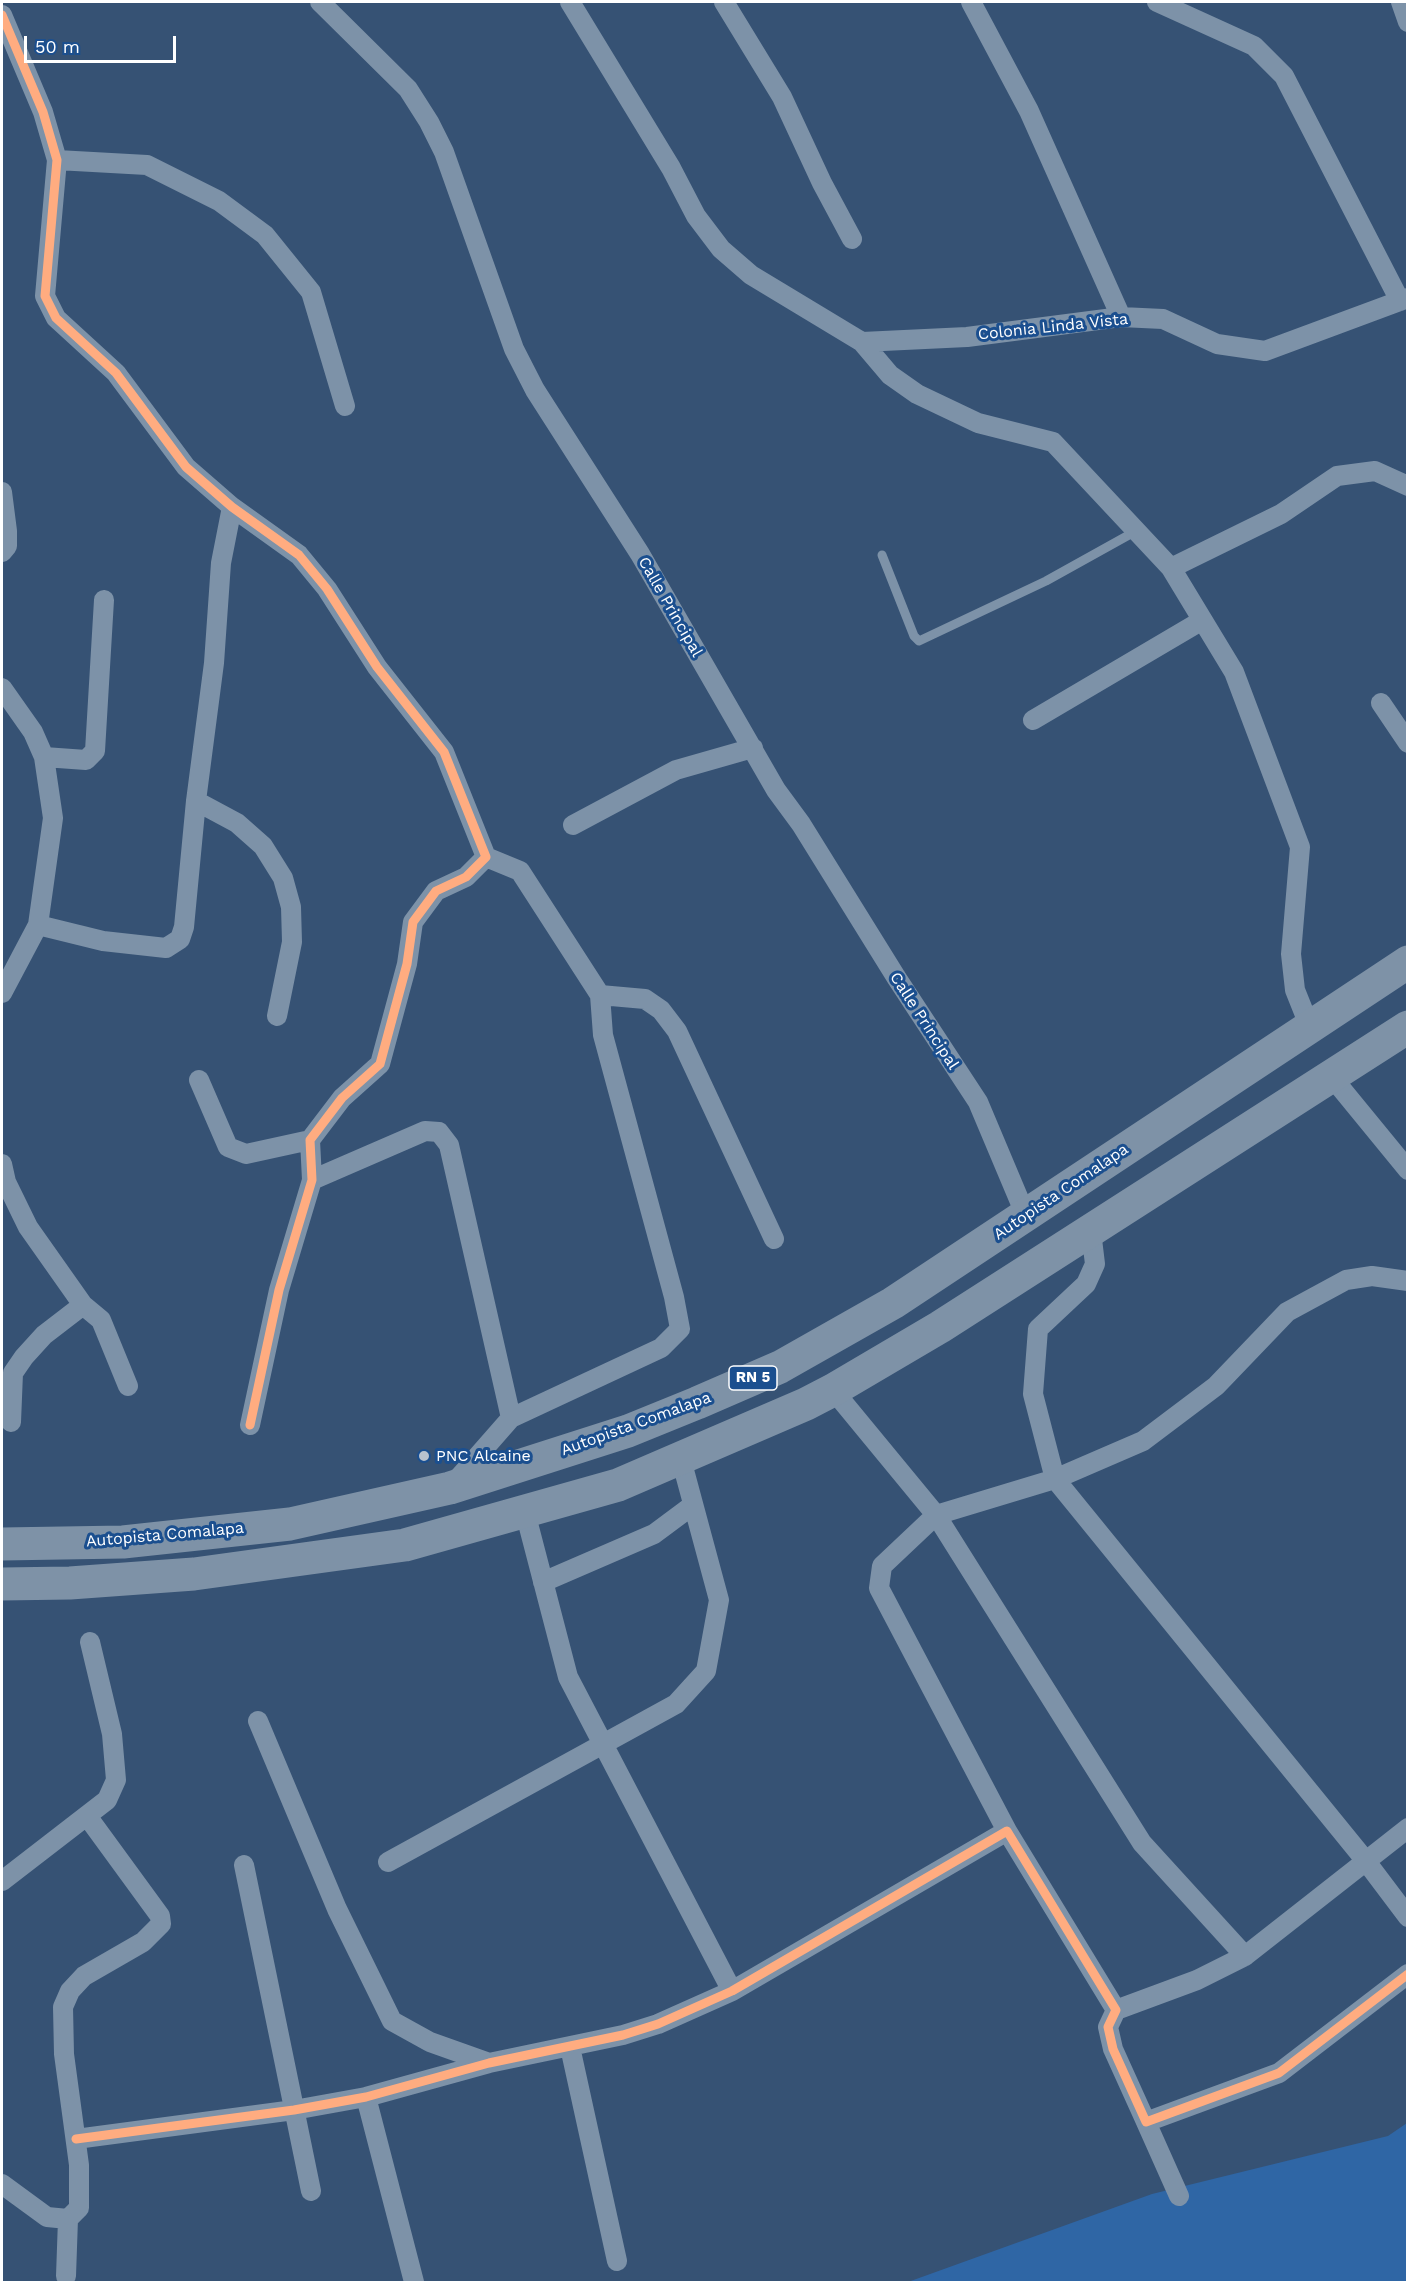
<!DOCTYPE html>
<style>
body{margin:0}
#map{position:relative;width:1409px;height:2284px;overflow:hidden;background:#365274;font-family:"Work Sans",sans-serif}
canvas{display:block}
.frame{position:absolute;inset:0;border:3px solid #fff;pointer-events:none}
.scale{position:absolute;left:24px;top:36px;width:152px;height:27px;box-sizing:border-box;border:3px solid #fff;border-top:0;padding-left:8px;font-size:18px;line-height:21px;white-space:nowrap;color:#fff;-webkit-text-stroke:4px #1b4f8f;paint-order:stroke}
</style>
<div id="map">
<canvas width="1409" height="2284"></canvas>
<div class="frame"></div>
<div class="scale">50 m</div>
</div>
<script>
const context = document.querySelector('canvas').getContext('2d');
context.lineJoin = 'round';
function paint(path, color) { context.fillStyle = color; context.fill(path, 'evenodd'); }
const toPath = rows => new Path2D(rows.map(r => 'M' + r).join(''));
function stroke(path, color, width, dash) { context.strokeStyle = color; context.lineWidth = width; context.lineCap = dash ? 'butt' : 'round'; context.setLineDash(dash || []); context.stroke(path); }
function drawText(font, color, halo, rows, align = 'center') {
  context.font = font + ' "Work Sans",sans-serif'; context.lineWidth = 6; context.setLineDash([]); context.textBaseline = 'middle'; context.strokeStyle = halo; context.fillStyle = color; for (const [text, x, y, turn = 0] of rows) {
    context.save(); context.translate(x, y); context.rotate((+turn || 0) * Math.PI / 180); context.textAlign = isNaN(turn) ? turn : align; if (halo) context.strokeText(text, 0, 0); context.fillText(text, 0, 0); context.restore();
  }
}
paint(toPath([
 [1407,2123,1407,2282,908,2282,1152,2194,1388,2136]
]), '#2f66a5');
stroke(toPath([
 [882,555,914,636,919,641,1046,581,1136,531]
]), '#7d92a8', 9);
stroke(toPath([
 [320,2,408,89,429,122,444,152,514,349,535,390,640,554,776,790,801,824,896,977,978,1102,1026,1216],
 [570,2,671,168,696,216,721,249,751,275,862,342,890,375,917,394,978,423,1053,442,1171,568,1234,672,1300,847,1291,954,1295,990,1309,1025],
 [724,2,782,97,822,183,852,239],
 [971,2,1029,111,1121,317],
 [1157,2,1254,46,1284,76,1400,301],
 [1401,2,1408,22],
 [2,15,43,112,57,160,45,296,56,318,116,373,186,467,232,507,299,555,327,589,377,667,444,752,486,857,466,877,436,891,413,922,407,964,380,1064,342,1098,310,1140,312,1180,279,1290,250,1425],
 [57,160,147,165,219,201,265,235,311,292,345,406],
 [862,342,967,337,1121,317,1163,319,1217,344,1265,351,1408,298],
 [2,492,7,531,7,546,2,552],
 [1171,568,1281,514,1337,476,1375,471,1408,486],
 [2,688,33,732,44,757,53,818,38,925,2,993],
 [1381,703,1408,743],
 [1033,720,1201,621],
 [44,757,86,760,95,751,104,600],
 [196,801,237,823,263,846,283,878,291,907,292,942,277,1016],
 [573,825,676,770,753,748],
 [486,857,520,871,600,995,603,1035,674,1297,680,1329,661,1348,511,1418],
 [38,925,103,941,166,948,180,939,184,927,196,801,214,663,221,563,232,507],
 [600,995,645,999,661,1010,677,1031,774,1239],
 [1331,1076,1408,1170],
 [199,1080,228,1147,246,1154,310,1140],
 [2,1164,6,1182,28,1227,83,1305,101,1320,128,1386],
 [312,1180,425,1131,439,1132,449,1145,511,1418,454,1483],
 [1091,1231,1095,1264,1086,1284,1038,1329,1033,1394,1055,1479,1365,1860,1408,1917],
 [833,1390,936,1515,1142,1843,1245,1956],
 [11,1422,13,1373,24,1357,44,1335,83,1305],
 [525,1512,568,1677,732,1991],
 [543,1582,654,1534,693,1505],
 [258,1721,337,1909,392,2021,430,2042,489,2063],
 [1007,1831,879,1588,882,1566,936,1515,1055,1479,1143,1441,1216,1386,1287,1312,1346,1280,1372,1276,1408,1281],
 [388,1862,676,1704,706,1671,719,1600,681,1459],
 [244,1865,311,2191],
 [2,1881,107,1800,116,1780,112,1734,90,1642],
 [1116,2010,1197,1980,1245,1956,1408,1828],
 [570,2047,617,2261],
 [366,2097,414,2282],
 [1146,2122,1179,2196],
 [76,2139,294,2110,366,2097,489,2063,623,2035,658,2024,732,1991,1007,1831,1116,2010,1108,2027,1113,2049,1146,2122,1279,2073,1408,1974],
 [2,2184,47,2217,68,2219,79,2208,79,2165,64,2054,63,2007,70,1991,84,1976,143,1942,161,1924,160,1916,87,1816],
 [66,2276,68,2219]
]), '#7d92a8', 20);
stroke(toPath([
 [2,1544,123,1542,290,1524,450,1488,628,1431,697,1403,780,1367,893,1303,1408,962],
 [2,1584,70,1583,194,1574,405,1545,618,1485,806,1404,833,1390,940,1327,1408,1027]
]), '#7e92a7', 33);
stroke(toPath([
 [2,15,43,112,57,160,45,296,56,318,116,373,186,467,232,507,299,555,327,589,377,667,444,752,486,857,466,877,436,891,413,922,407,964,380,1064,342,1098,310,1140,312,1180,279,1290,250,1425],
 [76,2139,294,2110,366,2097,489,2063,623,2035,658,2024,732,1991,1007,1831,1116,2010,1108,2027,1113,2049,1146,2122,1279,2073,1408,1974]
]), '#ffac80', 9);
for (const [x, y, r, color] of [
 [424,1456,6,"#b9c2ce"]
]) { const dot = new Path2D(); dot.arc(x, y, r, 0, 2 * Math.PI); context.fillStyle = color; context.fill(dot); stroke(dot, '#1b4f8f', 2); }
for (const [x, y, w] of [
 [753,1378,48]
]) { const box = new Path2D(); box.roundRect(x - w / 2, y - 12, w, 24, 4.5); context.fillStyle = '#1b4f8f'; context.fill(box); stroke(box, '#fff', 1.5); }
drawText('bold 15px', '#fff', null, [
 ["RN 5",753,1378]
]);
drawText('16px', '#fff', '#1b4f8f', [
 ["Colonia Linda Vista",1053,327,-6],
 ["Calle Principal",670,607,60],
 ["Calle Principal",924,1021,57],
 ["Autopista Comalapa",1061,1192,-34],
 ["Autopista Comalapa",636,1424,-20],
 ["Autopista Comalapa",165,1535,-5]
]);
drawText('16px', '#fff', '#1b4f8f', [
 ["PNC Alcaine",436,1456]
], 'left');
</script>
